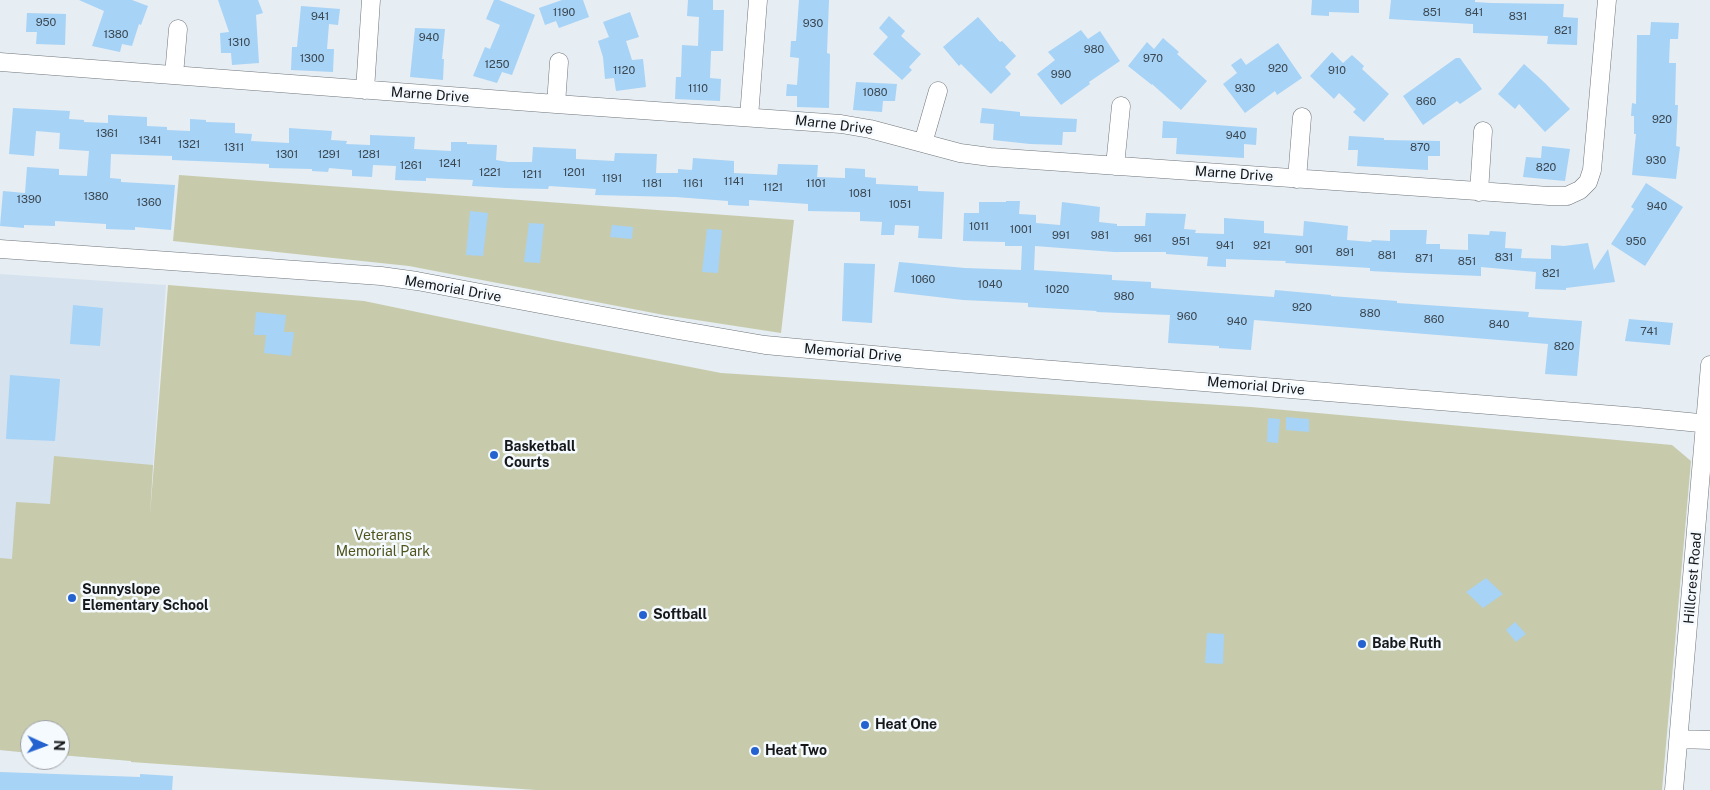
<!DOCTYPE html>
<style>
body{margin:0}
#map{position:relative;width:1710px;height:790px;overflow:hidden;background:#e6edf3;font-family:"Public Sans",sans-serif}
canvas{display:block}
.north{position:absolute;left:20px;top:720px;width:50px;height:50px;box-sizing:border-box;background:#f5faff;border:1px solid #9b9fa3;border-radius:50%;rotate:92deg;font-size:14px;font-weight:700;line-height:20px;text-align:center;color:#151719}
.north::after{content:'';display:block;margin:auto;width:18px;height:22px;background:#2362cf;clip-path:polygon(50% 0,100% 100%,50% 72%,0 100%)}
</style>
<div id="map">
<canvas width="1710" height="790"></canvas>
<div class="north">N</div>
</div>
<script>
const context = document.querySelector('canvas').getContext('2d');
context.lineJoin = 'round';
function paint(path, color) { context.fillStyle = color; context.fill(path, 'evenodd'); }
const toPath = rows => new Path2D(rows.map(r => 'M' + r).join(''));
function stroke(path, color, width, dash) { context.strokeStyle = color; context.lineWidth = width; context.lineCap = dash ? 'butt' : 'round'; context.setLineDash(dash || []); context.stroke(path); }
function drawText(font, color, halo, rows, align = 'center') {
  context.font = font + ' "Public Sans",sans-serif'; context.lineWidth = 5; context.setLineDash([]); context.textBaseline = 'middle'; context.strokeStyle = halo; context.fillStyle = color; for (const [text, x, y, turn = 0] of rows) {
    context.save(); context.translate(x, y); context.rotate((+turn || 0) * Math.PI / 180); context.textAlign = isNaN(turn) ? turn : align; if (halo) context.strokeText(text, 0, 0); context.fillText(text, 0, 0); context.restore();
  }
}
paint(toPath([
 [0,274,166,285,132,761,60,755,60,730,30,730,30,753,0,750]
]), '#d6e3ee');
paint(toPath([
 [179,175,794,220,781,333,664,315,409,266,173,241],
 [168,285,364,301,552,340,721,373,1251,407,1672,445,1691,461,1662,790,536,790,131,762,131,761,60,755,60,730,30,730,30,753,0,750,0,558,12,559,16,502,50,504,54,456,153,465,150,515]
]), '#c7cbab');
paint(toPath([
 [79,0,132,0,148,6,141,25,139,24,132,46,122,44,120,52,92,46,104,11],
 [218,0,258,0,263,13,256,15,259,63,232,65,231,53,221,53,220,33,229,32],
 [494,0,499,0,535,15,512,75,502,72,497,83,473,76,485,47,490,49,500,25,486,19],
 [562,0,583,0,589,17,559,28,556,21,545,25,539,8],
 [688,0,713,0,713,10,724,10,723,51,711,51,710,78,721,79,720,101,675,99,676,77,681,77,682,45,698,46,699,17,687,16],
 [799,0,829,0,827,53,830,54,829,108,797,107,797,96,786,96,787,84,797,85,799,58,790,57,791,41,796,41],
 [1312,0,1359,0,1359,13,1329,12,1329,16,1311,15],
 [1391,0,1475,0,1475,2,1491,3,1564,4,1563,17,1578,18,1577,45,1547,44,1548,36,1473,33,1473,24,1389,19],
 [301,6,340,9,338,25,329,24,327,49,334,49,333,72,291,70,292,47,297,47],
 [630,12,639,37,626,41,632,60,643,59,646,87,616,91,614,78,605,79,603,57,598,41,609,37,603,22],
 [27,13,66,14,65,45,36,44,37,32,26,32],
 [889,16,905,31,901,36,921,54,909,67,912,70,902,80,873,54,888,37,879,28],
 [978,17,1000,42,1002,41,1016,56,1005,67,1011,74,991,94,961,64,959,66,943,47],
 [1651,22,1679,23,1678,39,1670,39,1669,63,1676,63,1675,105,1678,105,1676,146,1680,147,1676,179,1632,175,1636,134,1634,134,1634,116,1631,116,1632,103,1636,104,1637,35,1650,35],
 [415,28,445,29,442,59,444,59,443,80,410,77],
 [1081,30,1088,39,1100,31,1120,61,1089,82,1090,84,1061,105,1037,74,1055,60,1048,52],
 [1163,38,1179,52,1177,54,1207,81,1181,110,1152,84,1152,85,1128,66,1147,42,1154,49],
 [1278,43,1302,78,1277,95,1275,91,1245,113,1223,84,1237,73,1231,65,1241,58,1246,65],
 [1332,52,1343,63,1352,55,1364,66,1362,69,1389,94,1364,122,1353,112,1356,109,1339,93,1334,99,1310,76],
 [1456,58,1460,58,1482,89,1460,104,1457,101,1423,125,1403,96],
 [1524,64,1545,83,1570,109,1545,132,1519,104,1515,109,1498,94],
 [856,82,897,84,895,101,883,101,882,112,853,110],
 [13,108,70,111,69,119,84,120,84,122,108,123,108,115,147,117,147,126,167,127,167,130,190,131,190,119,206,120,206,122,235,123,235,133,252,134,251,141,289,143,289,128,332,131,331,140,347,141,346,144,370,145,370,135,415,137,414,149,451,151,451,142,467,142,467,144,497,145,496,160,508,162,532,162,533,147,576,149,576,159,614,161,615,153,657,154,656,173,678,173,678,169,692,170,693,158,734,161,734,173,777,175,778,164,818,165,817,177,845,178,845,168,865,169,865,177,876,178,876,184,918,186,918,191,944,192,942,239,918,238,919,226,895,225,894,235,881,235,882,222,860,221,860,212,808,211,808,204,749,200,749,206,728,205,728,201,676,197,595,195,596,189,549,186,548,189,506,188,472,186,473,180,426,178,426,181,395,180,396,166,373,165,372,177,352,176,352,170,329,168,328,172,312,171,312,169,269,168,269,164,172,160,172,156,111,154,110,178,121,179,121,182,175,185,171,230,135,227,135,230,106,229,106,224,55,221,55,226,24,225,24,228,0,226,3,191,25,193,27,167,59,169,59,175,87,176,89,151,59,149,60,133,36,131,34,156,9,154],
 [982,108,1020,112,1020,116,1077,119,1076,132,1063,132,1062,145,1030,144,993,140,994,124,980,123],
 [1163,121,1257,128,1256,145,1244,144,1244,158,1176,154,1177,138,1162,138],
 [1349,136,1384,138,1384,140,1440,141,1440,156,1428,156,1428,170,1357,166,1358,150,1348,150],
 [1542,146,1570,149,1565,181,1523,177,1526,157,1541,158],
 [1646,183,1683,207,1645,266,1611,244,1634,209,1631,207],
 [1006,201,1020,201,1019,214,1036,215,1036,223,1060,225,1062,202,1100,207,1099,222,1117,224,1117,226,1145,226,1146,213,1186,214,1184,229,1196,230,1195,233,1224,234,1224,218,1264,221,1264,233,1303,236,1304,221,1348,226,1347,240,1371,242,1372,240,1390,241,1390,230,1427,230,1426,244,1440,244,1440,249,1468,250,1468,234,1489,235,1490,231,1506,232,1505,248,1522,249,1521,258,1551,259,1551,245,1564,246,1588,243,1594,270,1608,249,1615,282,1566,288,1566,290,1535,289,1536,272,1481,267,1481,276,1408,273,1370,271,1370,268,1285,263,1286,261,1226,259,1226,267,1207,266,1208,257,1166,254,1166,252,1114,252,1035,246,1034,270,1112,275,1112,280,1151,282,1151,288,1274,297,1275,290,1331,295,1331,296,1397,301,1397,303,1529,312,1528,317,1582,321,1577,376,1545,374,1548,344,1254,320,1251,350,1219,348,1219,346,1168,343,1170,315,1096,312,1097,311,1028,307,1028,303,963,300,894,292,899,262,965,268,1021,270,1022,246,1005,246,1005,242,963,241,964,213,979,213,979,202,1006,202],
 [470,211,488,213,483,256,466,255],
 [529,223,544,224,540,263,524,262],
 [612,225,633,227,632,239,610,237],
 [707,229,722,230,718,273,702,272],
 [844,263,875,264,872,323,842,321],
 [73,305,103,308,100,346,70,344],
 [256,312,286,315,284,332,294,332,291,356,264,353,266,335,254,335],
 [1629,319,1673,323,1670,345,1625,341],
 [10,375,60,379,55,441,6,439],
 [1286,417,1309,419,1309,432,1286,430],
 [1268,418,1280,419,1278,443,1267,442],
 [1486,578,1503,594,1483,608,1466,592],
 [1515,622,1526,634,1516,642,1506,630],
 [1207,633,1224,634,1223,664,1205,663],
 [0,772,140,777,140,774,173,776,172,790,0,790]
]), '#a7d3f6');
const minor = toPath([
 [0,62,556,104,841,124,870,129,960,153,990,157,1549,196,1567,196,1580,190,1588,182,1592,170,1607,0],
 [174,75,178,29],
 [365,90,371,0],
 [556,104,559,62],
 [749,117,758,0],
 [923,143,938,91],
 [1115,166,1121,106],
 [1297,179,1302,117],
 [1479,192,1483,131],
 [0,249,381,276,417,281,678,330,765,345,917,359,1638,417,1710,424],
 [1679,739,1710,740],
 [1674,790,1710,365]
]);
stroke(minor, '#70767b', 19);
stroke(minor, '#fff', 18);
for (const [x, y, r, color] of [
 [494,455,5,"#2362cf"],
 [72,598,5,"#2362cf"],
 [643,615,5,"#2362cf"],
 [1362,644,5,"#2362cf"],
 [865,725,5,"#2362cf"],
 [755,751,5,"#2362cf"]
]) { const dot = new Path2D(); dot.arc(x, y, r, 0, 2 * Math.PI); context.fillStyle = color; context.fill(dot); stroke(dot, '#f5faff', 2); }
drawText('11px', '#3a4650', null, [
 ["1190",564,13],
 ["851",1432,13],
 ["841",1474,13],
 ["941",320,17],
 ["831",1518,17],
 ["950",46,23],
 ["930",813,24],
 ["821",1563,31],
 ["1380",116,35],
 ["940",429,38],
 ["1310",239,43],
 ["980",1094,50],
 ["1300",312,59],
 ["970",1153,59],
 ["1250",497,65],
 ["920",1278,69],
 ["1120",624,71],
 ["910",1337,71],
 ["990",1061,75],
 ["1110",698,89],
 ["930",1245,89],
 ["1080",875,93],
 ["860",1426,102],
 ["920",1662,120],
 ["1361",107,134],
 ["940",1236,136],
 ["1341",150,141],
 ["1321",189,145],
 ["1311",234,148],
 ["870",1420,148],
 ["1301",287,155],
 ["1291",329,155],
 ["1281",369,155],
 ["930",1656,161],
 ["1241",450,164],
 ["1261",411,166],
 ["820",1546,168],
 ["1221",490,173],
 ["1201",574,173],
 ["1211",532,175],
 ["1191",612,179],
 ["1141",734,182],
 ["1181",652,184],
 ["1161",693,184],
 ["1101",816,184],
 ["1121",773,188],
 ["1081",860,194],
 ["1380",96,197],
 ["1390",29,200],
 ["1360",149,203],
 ["1051",900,205],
 ["940",1657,207],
 ["1011",979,227],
 ["1001",1021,230],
 ["991",1061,236],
 ["981",1100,236],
 ["961",1143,239],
 ["951",1181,242],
 ["950",1636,242],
 ["941",1225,246],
 ["921",1262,246],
 ["901",1304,250],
 ["891",1345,253],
 ["881",1387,256],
 ["831",1504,258],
 ["871",1424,259],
 ["851",1467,262],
 ["821",1551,274],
 ["1060",923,280],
 ["1040",990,285],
 ["1020",1057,290],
 ["980",1124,297],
 ["920",1302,308],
 ["880",1370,314],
 ["960",1187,317],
 ["860",1434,320],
 ["940",1237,322],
 ["840",1499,325],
 ["741",1649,332],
 ["820",1564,347]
]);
drawText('14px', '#151719', '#f5faff', [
 ["Marne Drive",430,95,4],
 ["Marne Drive",834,125,7],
 ["Marne Drive",1234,174,4],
 ["Memorial Drive",453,289,10],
 ["Memorial Drive",853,353,5],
 ["Memorial Drive",1256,386,5],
 ["Hillcrest Road",1693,578,-85]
]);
drawText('bold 14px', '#151719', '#f5faff', [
 ["Basketball",504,447],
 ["Courts",504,463],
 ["Sunnyslope",82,590],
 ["Elementary School",82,606],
 ["Softball",653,615],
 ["Babe Ruth",1372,644],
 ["Heat One",875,725],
 ["Heat Two",765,751]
], 'left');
drawText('14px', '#50541c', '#f5faff', [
 ["Veterans",383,536],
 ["Memorial Park",383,552]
]);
</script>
